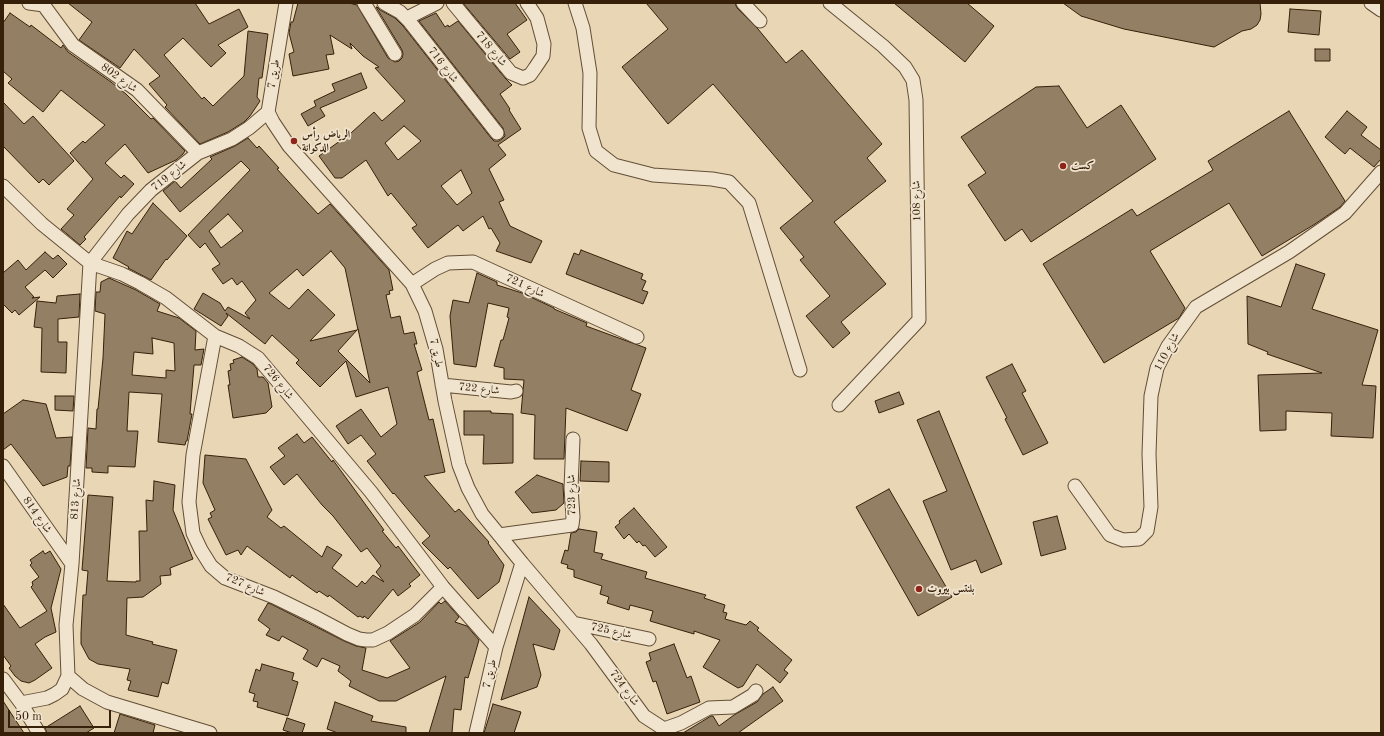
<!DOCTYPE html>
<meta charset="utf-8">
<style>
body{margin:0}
#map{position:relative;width:1384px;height:736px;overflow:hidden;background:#e8d6b5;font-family:"Old Standard TT",serif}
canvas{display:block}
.frame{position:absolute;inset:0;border:4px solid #37200a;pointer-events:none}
.scale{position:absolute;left:8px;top:710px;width:103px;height:18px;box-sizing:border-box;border:2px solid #37200a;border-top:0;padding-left:5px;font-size:12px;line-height:14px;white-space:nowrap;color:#37200a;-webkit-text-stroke:3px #f0e4cf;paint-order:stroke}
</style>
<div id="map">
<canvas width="1384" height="736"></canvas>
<div class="frame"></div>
<div class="scale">50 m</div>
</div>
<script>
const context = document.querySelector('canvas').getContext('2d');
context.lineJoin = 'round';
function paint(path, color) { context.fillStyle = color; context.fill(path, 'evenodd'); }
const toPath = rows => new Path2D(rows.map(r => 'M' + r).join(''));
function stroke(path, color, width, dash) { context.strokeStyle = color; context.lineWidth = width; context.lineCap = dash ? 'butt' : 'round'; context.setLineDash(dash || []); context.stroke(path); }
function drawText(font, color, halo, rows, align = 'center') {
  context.font = font + ' "Old Standard TT",Amiri,serif'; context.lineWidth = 3.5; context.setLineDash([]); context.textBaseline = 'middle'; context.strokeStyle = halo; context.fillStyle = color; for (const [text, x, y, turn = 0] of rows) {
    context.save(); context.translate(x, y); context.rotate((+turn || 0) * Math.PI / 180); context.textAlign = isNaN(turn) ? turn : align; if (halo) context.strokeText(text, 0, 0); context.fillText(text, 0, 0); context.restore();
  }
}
const building = toPath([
 [68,3,195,3,209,24,239,9,248,27,218,45,226,53,211,67,183,38,164,55,202,99,204,97,213,106,244,76,248,31,268,34,262,78,259,78,257,97,260,101,250,116,244,122,228,132,200,144,165,107,167,105,149,84,160,76,134,49,120,68,79,40,92,22,68,3],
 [298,3,349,3,357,5,388,58,395,62,399,61,402,58,403,54,402,50,376,7,377,7,380,10,395,18,403,26,491,138,494,141,499,141,502,139,505,136,503,128,419,21,436,13,445,27,448,25,449,27,458,21,505,78,512,85,500,94,510,109,509,110,521,129,498,145,506,155,489,169,504,200,499,202,510,226,542,241,531,263,496,251,500,243,491,228,489,229,483,216,463,231,458,225,428,248,412,228,417,225,391,193,388,196,366,160,342,178,335,178,319,156,351,133,374,112,382,121,405,101,375,68,379,67,363,56,350,43,352,49,330,35,334,54,326,55,329,69,293,76,289,54,294,52,289,33,291,22,293,22,298,3],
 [404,126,421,141,398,160,385,143,404,126],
 [461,170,472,193,457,205,441,186,461,170],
 [463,3,515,3,527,20,507,34,520,52,510,59,463,3],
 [646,3,735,3,737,8,758,29,786,63,802,50,882,144,867,158,886,181,834,222,886,284,841,322,850,333,833,348,806,316,830,296,800,260,804,257,780,228,813,201,713,84,668,124,622,67,668,29,646,3],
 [894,3,967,3,994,26,965,62,894,3],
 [1063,3,1260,3,1261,14,1260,20,1257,25,1251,29,1242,31,1214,47,1124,29,1081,16,1063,3],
 [1290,9,1321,11,1319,35,1288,32,1290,9],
 [10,13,30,27,31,25,61,48,63,45,68,52,111,82,126,94,151,119,153,118,185,151,183,154,176,160,148,173,125,144,105,163,121,178,124,175,134,184,121,198,120,196,84,237,86,239,80,245,61,229,74,215,67,209,93,179,70,153,83,141,85,143,105,125,61,90,43,112,8,83,12,79,3,71,3,23,10,13],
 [1315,49,1330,49,1330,61,1315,61,1315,49],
 [361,73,367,88,320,108,325,116,308,126,301,114,316,106,314,101,335,91,332,84,361,73],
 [1059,86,1087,128,1121,105,1156,159,1031,242,1022,229,1005,241,968,185,986,173,961,137,1036,87,1059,86],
 [3,102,24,124,33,116,74,161,49,185,43,179,39,183,3,146,3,102],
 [1289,111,1345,201,1340,207,1315,224,1262,256,1229,203,1150,251,1185,308,1179,318,1104,363,1043,264,1132,209,1137,216,1213,170,1208,161,1289,111],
 [1347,111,1367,127,1361,135,1381,150,1381,159,1374,167,1350,148,1345,154,1325,137,1347,111],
 [248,138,257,148,259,146,279,168,277,169,318,214,330,204,389,270,393,290,389,291,390,294,386,295,391,318,400,316,404,334,414,332,417,344,414,344,422,370,417,372,429,420,433,419,445,472,424,476,455,512,459,509,489,542,488,543,504,565,499,582,478,599,450,567,448,569,422,543,430,536,394,493,393,494,367,461,376,454,361,435,348,444,336,426,361,409,381,437,397,424,388,387,356,397,346,361,320,387,296,363,299,360,272,335,265,344,226,313,228,316,221,326,194,309,203,293,220,303,225,311,228,307,250,319,245,313,256,300,242,281,237,285,232,278,223,284,212,269,220,264,205,243,200,248,188,235,250,170,241,161,180,212,163,191,175,181,181,188,212,159,210,157,235,146,248,138],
 [228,214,243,231,221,248,209,231,228,214],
 [331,251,345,268,358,330,358,329,370,383,338,351,357,330,310,341,335,315,308,289,289,309,269,293,297,269,303,276,331,251],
 [153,203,187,236,167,260,166,259,151,280,128,268,129,267,113,258,127,231,132,234,153,203],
 [581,250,643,274,641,279,646,281,642,290,648,292,643,304,566,274,574,253,579,255,581,250],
 [45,252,53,259,58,255,67,264,53,278,45,270,25,287,34,297,32,298,40,297,19,315,15,310,12,313,3,304,3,273,18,260,26,270,45,252],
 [1296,264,1325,274,1312,309,1378,330,1362,385,1376,386,1373,438,1331,436,1332,413,1286,411,1286,430,1260,431,1258,375,1322,373,1267,354,1268,352,1248,344,1247,296,1281,307,1296,264],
 [477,273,497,282,497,285,522,293,554,308,554,309,587,323,586,326,646,348,631,390,641,394,627,431,566,408,564,459,534,459,535,415,521,413,524,380,504,379,504,368,494,366,501,340,503,340,509,318,507,317,509,308,488,303,476,367,454,364,450,316,453,300,469,303,477,273],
 [109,278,136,290,160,304,157,311,179,318,196,331,195,350,204,349,201,365,194,365,190,414,192,414,187,441,186,441,185,445,158,442,162,394,129,392,127,431,138,431,135,467,108,466,108,473,92,472,92,468,86,468,88,428,96,429,97,409,98,409,103,358,105,314,95,311,96,292,100,292,101,282,109,278],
 [152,338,174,343,175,371,166,370,166,378,132,375,134,352,153,354,152,338],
 [80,294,79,317,58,319,58,342,67,342,66,373,41,372,42,328,34,327,37,301,56,303,57,296,80,294],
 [242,357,253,364,257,369,258,377,263,377,268,383,272,407,266,413,233,418,228,385,230,385,228,371,231,370,230,364,234,363,233,360,242,357],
 [1012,364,1026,391,1022,393,1048,443,1023,455,1005,419,1007,418,986,377,1012,364],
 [899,392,904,404,879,413,875,401,899,392],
 [55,396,74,396,73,411,55,410,55,396],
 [23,400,46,404,56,438,72,437,70,466,68,466,67,477,43,486,11,444,3,450,3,414,23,400],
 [464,411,491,411,491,413,513,414,513,463,483,464,484,435,464,435,464,411],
 [939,411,1002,564,981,573,976,560,951,570,923,501,947,491,917,420,939,411],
 [297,434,304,443,312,437,332,462,333,460,384,530,382,531,396,548,398,546,420,575,409,584,411,586,398,596,393,589,368,619,364,616,363,618,360,616,358,617,329,595,328,597,319,591,317,593,307,586,292,575,290,578,247,546,241,555,238,550,226,555,208,519,212,517,210,513,215,510,203,483,205,455,246,459,272,510,267,517,281,528,284,526,322,557,327,546,342,555,332,568,357,587,362,581,365,584,373,575,384,582,376,572,381,566,367,548,361,552,333,516,322,505,297,474,284,485,270,467,285,456,278,448,297,434],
 [581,461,609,462,609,482,580,481,581,461],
 [537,475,563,484,564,503,556,510,532,513,515,492,537,475],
 [154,481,175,485,173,510,193,559,170,568,171,575,160,576,161,584,143,597,127,598,126,635,153,642,152,644,177,650,168,684,162,682,158,697,128,690,131,681,127,680,130,669,98,664,89,659,81,644,81,633,83,595,86,595,88,571,82,570,88,495,113,497,107,581,136,582,136,581,140,581,139,531,147,531,146,500,153,501,154,481],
 [889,489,952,597,918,616,856,507,889,489],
 [634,508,667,547,655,557,645,545,643,546,639,541,637,543,629,534,624,539,615,527,620,523,619,521,634,508],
 [1057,516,1066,549,1041,556,1033,522,1057,516],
 [579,529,597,532,594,552,603,554,601,559,647,572,645,578,706,595,704,598,725,605,723,612,727,613,725,619,746,625,750,621,759,628,757,630,792,660,784,670,788,673,780,683,757,664,743,686,738,688,703,667,720,640,694,631,694,634,650,621,653,611,630,605,629,610,607,603,609,597,600,594,602,586,574,577,574,570,567,568,568,565,561,563,565,550,568,551,571,533,576,532,579,529],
 [43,551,45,554,50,551,61,569,51,608,56,632,45,637,35,644,52,668,35,680,29,683,21,681,15,676,9,668,11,666,3,655,3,604,20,628,47,611,31,587,33,585,32,582,39,577,30,565,32,563,30,560,43,551],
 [529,597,560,630,554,650,533,644,541,675,537,687,501,700,529,597],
 [445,601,459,617,455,622,467,626,479,640,468,678,465,677,461,710,454,709,452,733,429,733,446,676,396,701,379,701,349,686,351,681,338,671,340,666,322,658,317,667,303,659,308,650,282,636,279,641,266,635,270,629,258,620,268,603,271,604,344,641,356,646,366,648,362,670,387,678,410,668,390,641,420,622,439,602,441,604,445,601],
 [674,644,687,678,691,676,700,702,667,714,656,681,653,682,646,662,651,660,649,653,674,644],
 [262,664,294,673,292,680,298,682,288,716,257,707,258,702,253,701,255,694,249,692,256,669,260,671,262,664],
 [773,687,783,701,738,733,683,733,711,716,713,716,719,726,734,715,757,702,763,694,773,687],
 [3,701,24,733,3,733,3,701],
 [335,702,373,716,371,721,406,727,406,733,338,733,327,729,335,702],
 [493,704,521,712,514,733,484,733,493,704],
 [80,706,94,728,86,733,47,733,45,728,80,706],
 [120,714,155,725,153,733,114,733,120,714],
 [287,718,305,724,302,733,292,733,283,730,287,718]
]);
paint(building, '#937f63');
stroke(building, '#37200a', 1);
const minor = toPath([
 [29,3,44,5],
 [42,3,73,45,137,90,198,153],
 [286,3,268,112,273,122,289,146,412,284,425,311,436,349,445,401,459,465,468,488,482,514,522,563,496,647,476,733],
 [364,3,395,54],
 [384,3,400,12,409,21,497,133],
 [453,3,511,73,523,78,530,75,535,68,543,56,544,44,537,18,527,3],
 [575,3,583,28,590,73,589,128,596,151,614,165,653,175,712,179,729,182,749,203,800,370],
 [743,3,760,21],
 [830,3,883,46,905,67,913,80,916,100,919,320,839,405],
 [1371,3,1381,10],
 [407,18,437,3],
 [3,186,42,224,90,263,122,274,140,283,166,298,215,336,239,346,258,358,371,492,443,587,496,647],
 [90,263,128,214,151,190,198,153,232,139,249,128,268,112],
 [412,284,435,269,448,263,473,262,637,337],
 [215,336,193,455,189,502,193,533,201,550,211,566,225,578,274,597,313,616,347,634,359,639,366,640,373,640,388,633,415,615,443,587],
 [442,385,511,392,516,391],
 [3,466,72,564],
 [1075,486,1110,535,1123,540,1139,539,1147,531,1151,507,1149,454,1151,396,1157,368,1168,346,1196,307,1289,252,1345,213,1381,172],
 [499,535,572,525,573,517,571,488,573,439],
 [522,563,591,644,644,716,664,729,681,723,709,708,733,707,753,695,756,691],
 [573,623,649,639],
 [68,676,83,689,107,702,210,733],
 [3,679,21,703,39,733],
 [21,703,47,698,55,694,62,689,68,676,66,625,72,564,90,263]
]);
stroke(minor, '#634e35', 15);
stroke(minor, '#f0e4cf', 13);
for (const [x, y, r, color] of [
 [294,141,4,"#8f2418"],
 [1063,166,4,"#8f2418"],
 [919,589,4,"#8f2418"]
]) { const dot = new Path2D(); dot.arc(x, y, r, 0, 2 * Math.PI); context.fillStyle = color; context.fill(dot); stroke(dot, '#f0e4cf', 1.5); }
drawText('11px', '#37200a', '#f0e4cf', [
 ["شارع 718",491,49,50],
 ["شارع 716",443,65,52],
 ["7 طريق",274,74,-81],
 ["شارع 802",119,78,36],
 ["شارع 719",169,176,-39],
 ["شارع 108",917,201,-91],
 ["شارع 721",525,286,25],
 ["شارع 110",1167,352,-62],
 ["7 طريق",436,353,78],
 ["شارع 726",278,382,51],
 ["شارع 722",479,389,6],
 ["شارع 723",572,495,-91],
 ["شارع 813",76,499,-86],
 ["شارع 814",37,515,55],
 ["شارع 727",245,585,23],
 ["شارع 725",611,631,12],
 ["7 طريق",490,674,-77],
 ["شارع 724",624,688,54]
]);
drawText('bold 11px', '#37200a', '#f0e4cf', [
 ["الرياض رأس",302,135],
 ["الدكوانة",302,148],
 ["كست",1071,166],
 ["بلنتس بيروت",927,589]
], 'left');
</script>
